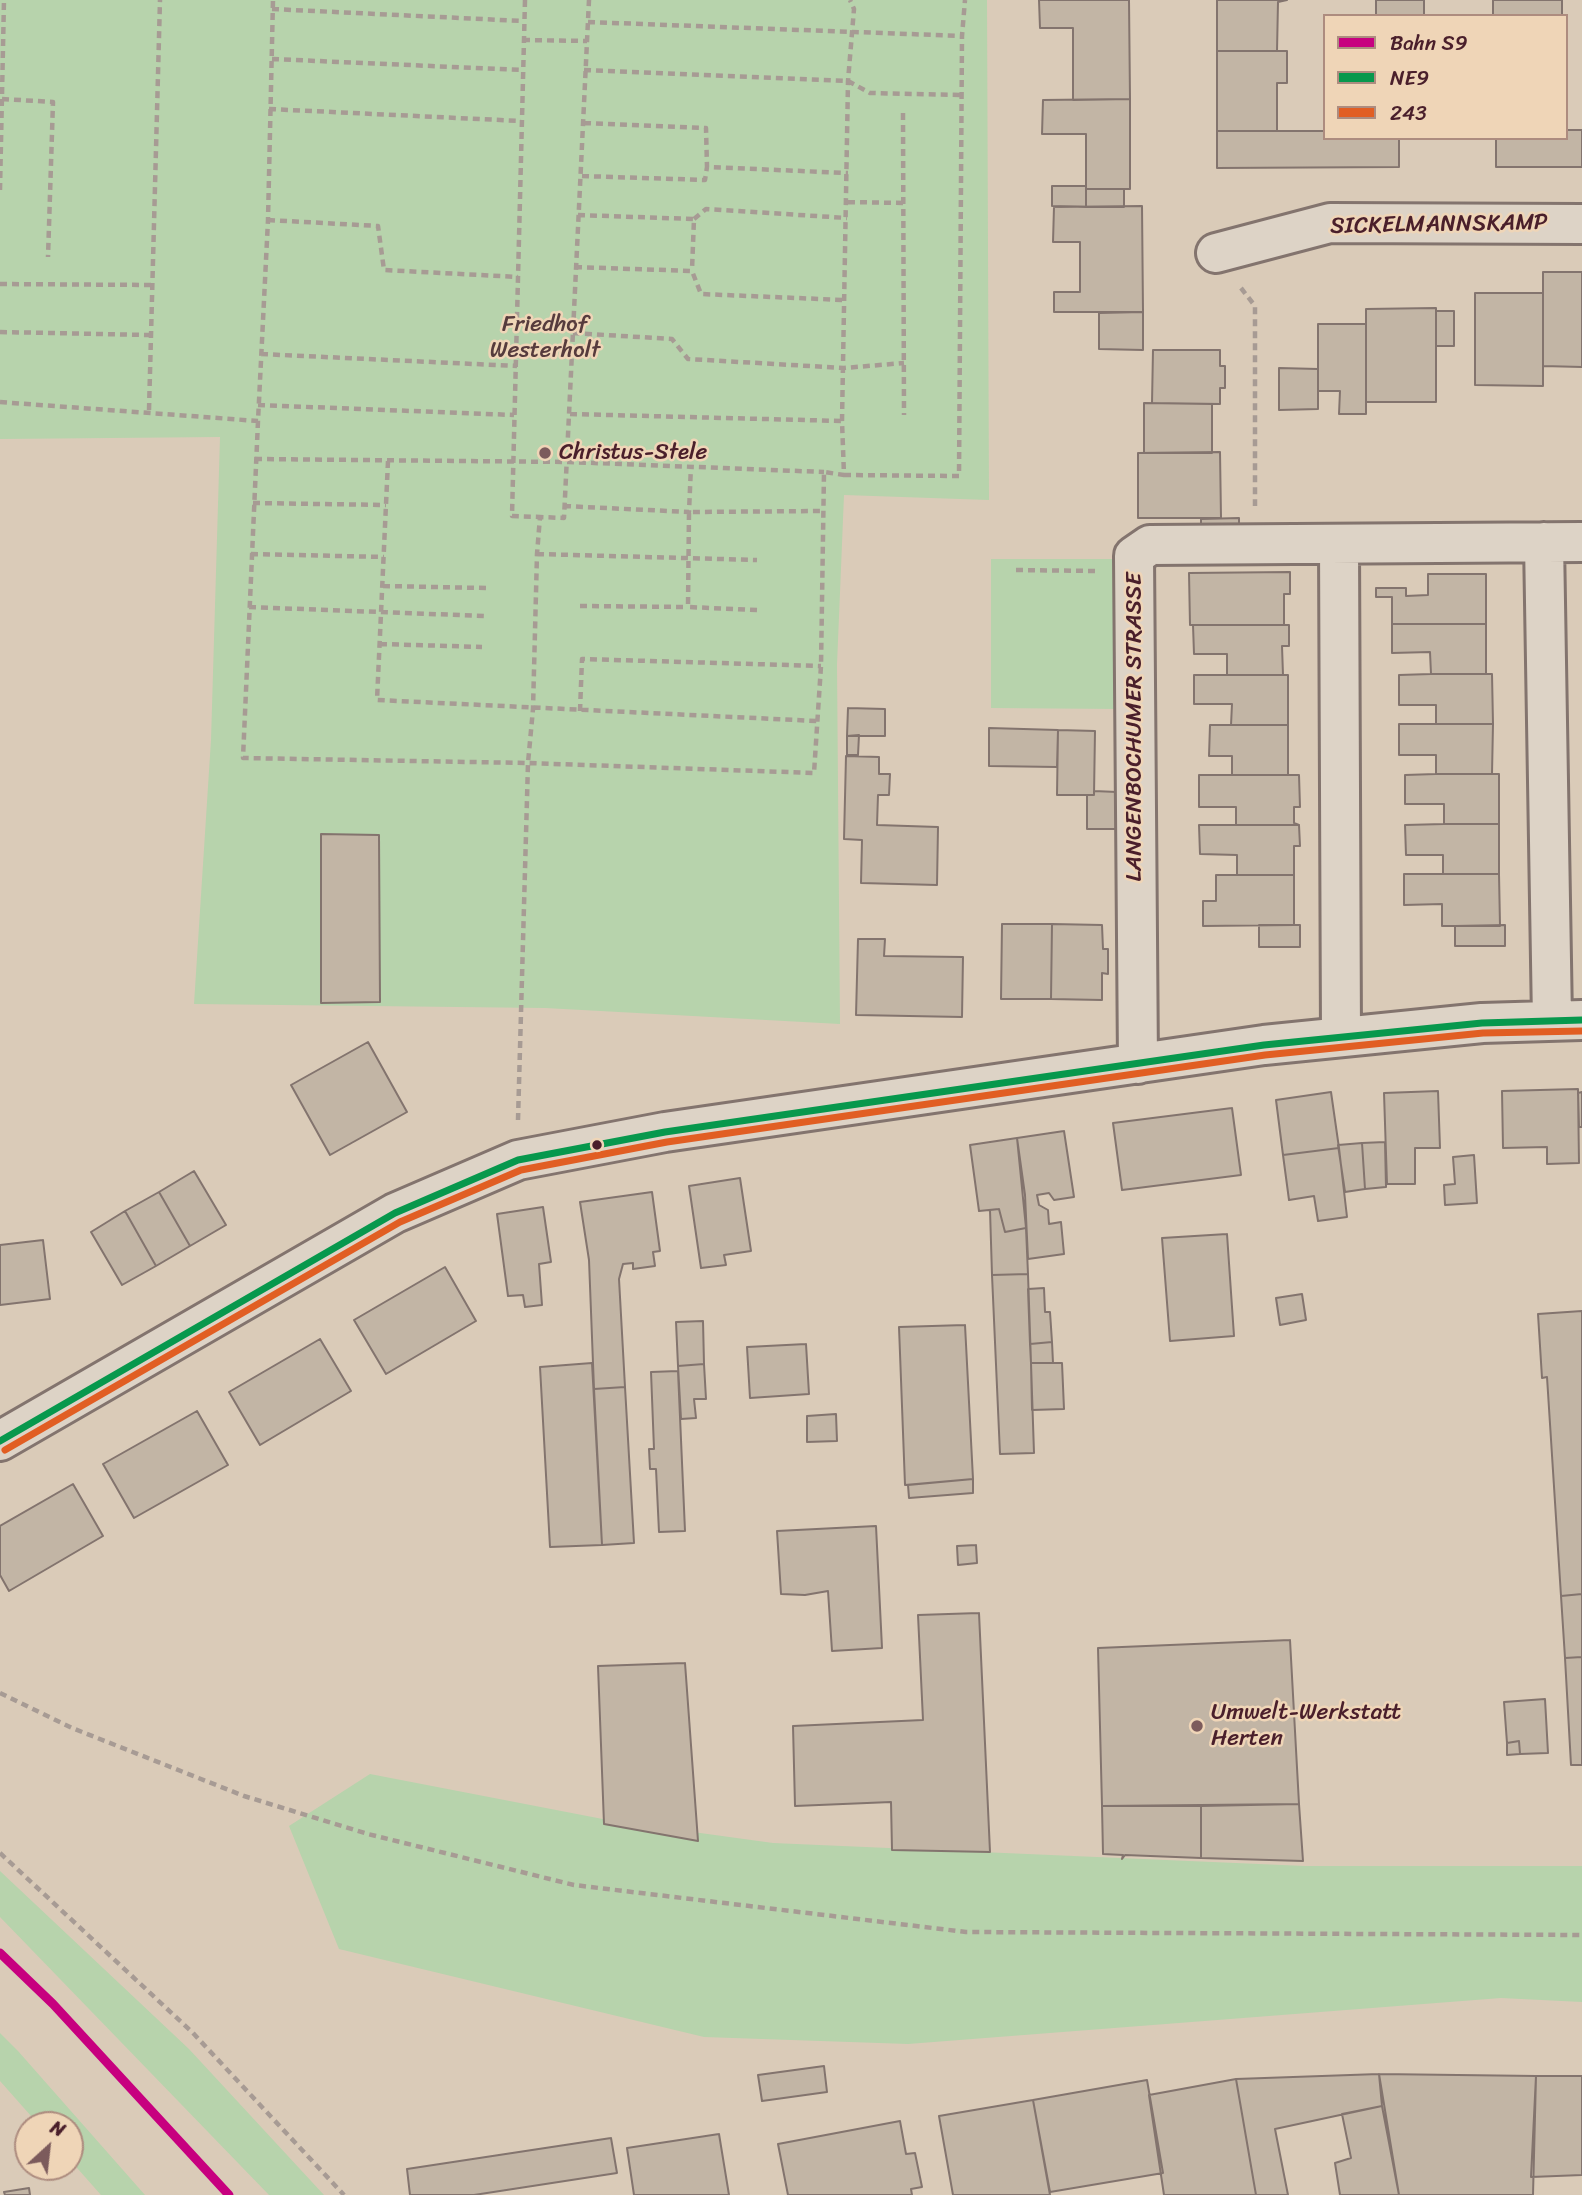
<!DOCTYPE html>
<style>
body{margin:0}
#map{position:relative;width:1582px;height:2195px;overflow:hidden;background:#dacbb8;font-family:Sriracha,sans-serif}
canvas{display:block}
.legend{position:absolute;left:1323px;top:14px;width:245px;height:126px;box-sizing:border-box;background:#efd5b7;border:2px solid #ad8c7f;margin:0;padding:9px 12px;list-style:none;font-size:21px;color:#4a1f2b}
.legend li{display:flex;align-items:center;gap:14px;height:35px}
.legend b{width:35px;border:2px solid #ad8c7f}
.north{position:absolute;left:14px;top:2111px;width:70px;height:70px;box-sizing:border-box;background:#efd5b7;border:2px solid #ad8c7f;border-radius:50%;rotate:27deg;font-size:19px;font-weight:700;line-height:28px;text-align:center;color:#4a1f2b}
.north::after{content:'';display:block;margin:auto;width:24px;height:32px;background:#7c5b5c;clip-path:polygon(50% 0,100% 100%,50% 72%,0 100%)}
</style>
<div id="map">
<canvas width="1582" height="2195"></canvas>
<ul class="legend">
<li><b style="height:9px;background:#c7007f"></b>Bahn S9</li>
<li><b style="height:9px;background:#07984d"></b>NE9</li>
<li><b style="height:9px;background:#e15e23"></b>243</li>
</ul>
<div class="north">N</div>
</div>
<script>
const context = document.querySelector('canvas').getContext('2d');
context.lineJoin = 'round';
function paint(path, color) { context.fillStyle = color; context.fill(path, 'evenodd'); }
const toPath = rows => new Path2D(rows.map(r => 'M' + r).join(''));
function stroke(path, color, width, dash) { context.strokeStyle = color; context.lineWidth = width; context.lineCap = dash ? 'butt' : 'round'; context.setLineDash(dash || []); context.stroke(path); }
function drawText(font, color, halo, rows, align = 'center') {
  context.font = font + ' Sriracha,sans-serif'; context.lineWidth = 5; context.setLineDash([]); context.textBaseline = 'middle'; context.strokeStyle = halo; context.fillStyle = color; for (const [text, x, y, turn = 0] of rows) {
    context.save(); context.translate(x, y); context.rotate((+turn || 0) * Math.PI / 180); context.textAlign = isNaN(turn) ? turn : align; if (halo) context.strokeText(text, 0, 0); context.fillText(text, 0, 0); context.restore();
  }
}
paint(toPath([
 [0,0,987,0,989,500,844,495,837,665,840,1024,545,1008,194,1004,211,740,220,437,0,439],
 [991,559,1120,559,1120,709,991,708],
 [370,1774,613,1821,773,1843,1305,1866,1582,1866,1582,2002,1501,1998,908,2044,704,2037,339,1949,289,1826],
 [0,1871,189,2049,324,2195,269,2195,0,1917],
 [0,2033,18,2051,145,2195,101,2195,70,2160,70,2125,39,2125,0,2081]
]), '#b7d3ac');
const building = toPath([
 [1039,0,1129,0,1130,99,1073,100,1073,28,1040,28,1039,0],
 [1217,0,1287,0,1278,2,1277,51,1217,51,1217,0],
 [1376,0,1424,0,1424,16,1376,16,1376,0],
 [1493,0,1562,0,1562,16,1493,16,1493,0],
 [1217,51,1287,51,1287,83,1277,83,1277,131,1217,131,1217,51],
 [1130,99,1130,189,1086,189,1086,134,1042,134,1043,100,1130,99],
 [1566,130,1582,130,1582,167,1496,167,1496,138,1566,138,1566,130],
 [1217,131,1325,131,1325,138,1399,138,1399,167,1217,168,1217,131],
 [1052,186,1086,186,1086,207,1052,206,1052,186],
 [1086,189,1124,189,1124,207,1086,207,1086,189],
 [1142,206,1143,312,1054,312,1054,292,1080,292,1080,242,1053,242,1054,207,1142,206],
 [1543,272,1582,272,1582,367,1543,366,1543,272],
 [1475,293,1543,293,1543,386,1475,385,1475,293],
 [1436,308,1436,402,1366,402,1366,309,1436,308],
 [1436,311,1454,311,1454,346,1436,346,1436,311],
 [1143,312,1143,350,1099,349,1099,313,1143,312],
 [1318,324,1366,324,1366,414,1339,414,1340,391,1318,391,1318,324],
 [1153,350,1220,350,1220,366,1225,366,1225,388,1220,388,1220,404,1152,403,1153,350],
 [1279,368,1318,369,1318,409,1279,410,1279,368],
 [1144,403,1212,404,1212,453,1144,453,1144,403],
 [1220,452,1221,518,1138,518,1138,453,1220,452],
 [1239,518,1239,537,1201,537,1201,519,1239,518],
 [1290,572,1290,594,1284,594,1284,625,1190,625,1189,573,1290,572],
 [1428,574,1486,574,1486,624,1392,624,1392,597,1376,597,1376,588,1406,588,1406,596,1428,595,1428,574],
 [1392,624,1486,624,1486,674,1431,674,1430,652,1392,653,1392,624],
 [1193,625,1289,625,1289,646,1282,646,1283,675,1227,675,1227,654,1194,654,1193,625],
 [1431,674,1492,674,1493,724,1436,724,1436,705,1399,705,1399,675,1431,674],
 [1194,675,1288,675,1288,725,1231,725,1232,704,1194,704,1194,675],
 [848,708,885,709,885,736,847,736,848,708],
 [1399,724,1493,724,1492,774,1436,774,1436,755,1399,755,1399,724],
 [1210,725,1288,725,1288,775,1232,775,1232,756,1209,756,1210,725],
 [989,728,1058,730,1057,767,989,766,989,728],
 [1058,730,1095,731,1094,795,1057,795,1058,730],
 [859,735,858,755,847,755,847,736,859,735],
 [846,756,879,757,879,774,890,774,889,795,878,795,877,825,938,827,937,885,861,883,862,840,844,839,846,756],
 [1436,774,1499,774,1499,824,1444,824,1444,804,1405,804,1405,775,1436,774],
 [1199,775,1299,775,1300,807,1294,807,1294,823,1299,825,1236,825,1236,807,1199,807,1199,775],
 [1094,791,1117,792,1117,829,1087,829,1087,795,1094,795,1094,791],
 [1444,824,1499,824,1499,874,1443,874,1443,855,1406,855,1405,825,1444,824],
 [1199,825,1299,825,1300,846,1294,846,1294,875,1237,875,1237,855,1200,854,1199,825],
 [321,834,379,835,380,1002,321,1003,321,834],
 [1404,874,1499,874,1500,926,1442,926,1442,904,1404,905,1404,874],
 [1216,875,1294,875,1294,925,1203,926,1203,901,1216,901,1216,875],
 [1002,924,1052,924,1051,999,1001,999,1002,924],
 [1052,924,1102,925,1103,949,1108,949,1108,974,1102,973,1102,1000,1051,999,1052,924],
 [1259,925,1300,925,1300,947,1259,947,1259,925],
 [1505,925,1505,946,1455,946,1455,926,1505,925],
 [858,939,885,939,884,956,963,957,962,1017,856,1015,858,939],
 [368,1042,407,1112,330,1155,291,1085,368,1042],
 [1578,1089,1579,1163,1547,1164,1547,1147,1503,1148,1502,1091,1578,1089],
 [1438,1091,1440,1148,1415,1148,1415,1184,1387,1184,1384,1093,1438,1091],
 [1331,1092,1339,1148,1283,1155,1276,1100,1331,1092],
 [1582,1092,1582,1127,1579,1127,1578,1093,1582,1092],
 [1232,1108,1241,1175,1122,1190,1113,1123,1232,1108],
 [1064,1131,1074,1197,1054,1200,1049,1193,1037,1195,1039,1205,1048,1210,1049,1224,1061,1222,1064,1254,1028,1259,1025,1195,1017,1138,1064,1131],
 [1017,1138,1026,1228,1005,1232,999,1209,979,1211,970,1145,1017,1138],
 [1385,1142,1386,1187,1365,1189,1362,1143,1385,1142],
 [1362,1143,1365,1189,1345,1192,1338,1145,1362,1143],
 [1339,1148,1347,1217,1318,1221,1314,1196,1289,1200,1283,1155,1339,1148],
 [1474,1155,1477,1203,1445,1205,1444,1185,1455,1184,1453,1157,1474,1155],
 [194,1171,226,1225,190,1246,159,1192,194,1171],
 [740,1178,751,1251,724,1255,726,1265,701,1268,689,1186,740,1178],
 [159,1192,190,1246,156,1266,125,1211,159,1192],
 [652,1192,660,1251,653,1252,655,1266,633,1269,633,1263,623,1264,619,1279,625,1387,594,1389,589,1260,580,1202,652,1192],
 [543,1207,551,1262,539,1264,542,1305,525,1307,523,1295,508,1296,497,1214,543,1207],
 [999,1209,1005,1232,1026,1228,1028,1274,992,1275,990,1210,999,1209],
 [125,1211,156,1266,122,1285,91,1232,125,1211],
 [1227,1234,1234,1336,1170,1341,1162,1238,1227,1234],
 [43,1240,50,1299,0,1305,0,1245,43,1240],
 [445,1267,476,1321,386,1374,354,1320,445,1267],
 [1028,1274,1034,1453,1000,1454,992,1275,1028,1274],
 [1044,1288,1045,1312,1050,1312,1052,1342,1030,1344,1028,1289,1044,1288],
 [1302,1294,1306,1320,1280,1325,1276,1298,1302,1294],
 [1582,1311,1582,1594,1561,1596,1547,1377,1542,1378,1538,1314,1582,1311],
 [703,1321,704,1364,678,1366,676,1322,703,1321],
 [965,1325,973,1479,905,1485,899,1327,965,1325],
 [320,1339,351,1391,260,1445,229,1392,320,1339],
 [1052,1342,1053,1363,1031,1363,1030,1344,1052,1342],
 [806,1344,809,1394,750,1398,747,1347,806,1344],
 [592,1363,602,1545,550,1547,540,1367,592,1363],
 [1031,1363,1062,1363,1064,1409,1032,1410,1031,1363],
 [704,1364,706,1399,694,1399,696,1418,681,1419,678,1366,704,1364],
 [678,1371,685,1531,659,1532,656,1469,650,1469,649,1449,654,1449,651,1372,678,1371],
 [625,1387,634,1543,602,1545,594,1389,625,1387],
 [197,1411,228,1465,134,1518,103,1464,197,1411],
 [836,1414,837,1441,807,1442,807,1416,836,1414],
 [973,1479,973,1493,909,1498,908,1485,973,1479],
 [73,1484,103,1536,9,1591,0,1575,0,1526,73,1484],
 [876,1526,882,1648,832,1651,828,1591,805,1595,781,1594,777,1531,876,1526],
 [976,1545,977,1563,958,1565,957,1546,976,1545],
 [1582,1594,1582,1657,1565,1658,1561,1596,1582,1594],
 [979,1613,990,1852,892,1850,891,1802,795,1806,793,1726,923,1720,918,1615,979,1613],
 [1290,1640,1299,1804,1102,1806,1098,1648,1290,1640],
 [1582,1657,1582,1765,1571,1765,1565,1658,1582,1657],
 [685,1663,698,1841,604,1824,598,1666,685,1663],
 [1545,1699,1548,1753,1520,1754,1519,1741,1507,1743,1504,1702,1545,1699],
 [1519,1741,1520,1754,1507,1755,1507,1743,1519,1741],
 [1299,1804,1303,1861,1201,1858,1201,1806,1299,1804],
 [1102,1806,1201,1806,1201,1858,1125,1855,1122,1859,1123,1855,1103,1854,1102,1806],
 [824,2066,827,2092,762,2101,758,2075,824,2066],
 [1379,2074,1536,2076,1533,2195,1399,2195,1379,2074],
 [1379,2074,1382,2106,1275,2129,1288,2195,1256,2195,1236,2079,1379,2074],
 [1536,2076,1582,2076,1582,2175,1531,2177,1536,2076],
 [1236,2079,1256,2195,1164,2195,1149,2095,1236,2079],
 [1147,2080,1163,2173,1050,2192,1033,2100,1147,2080],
 [1033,2100,1050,2195,953,2195,939,2116,1033,2100],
 [1382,2106,1399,2195,1340,2195,1335,2163,1351,2158,1342,2114,1382,2106],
 [900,2121,906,2154,915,2153,922,2187,911,2189,912,2195,788,2195,778,2144,900,2121],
 [719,2134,729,2195,634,2195,627,2148,719,2134],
 [611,2138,617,2173,474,2195,410,2195,407,2169,611,2138],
 [29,2188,30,2195,5,2195,4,2192,29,2188]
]);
paint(building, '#c2b5a5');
stroke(building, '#83746e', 2);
const minor = toPath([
 [1216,253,1330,223,1582,224],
 [1544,542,1552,1020],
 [1339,544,1341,1035],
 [1138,1064,1134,556,1150,545,1582,542],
 [0,1441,395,1213,518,1160,665,1132,1264,1045,1482,1023,1582,1020]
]);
stroke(minor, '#83746e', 44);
stroke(toPath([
 [525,0,512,516,540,517],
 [272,9,523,21],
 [588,22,962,36],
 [523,40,587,41],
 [272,59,522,70],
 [584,70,848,81,870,93,963,95],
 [2,99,53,102,48,257],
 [269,109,521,121],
 [903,113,904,415],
 [584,123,706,128,707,167,848,173],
 [582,176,705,180,707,167],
 [0,190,4,0],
 [848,202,903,203],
 [578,215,694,219,692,270],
 [694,219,706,209,847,218],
 [268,220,378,226,384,270,518,277],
 [575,267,692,271,701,294,844,300],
 [0,284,151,285],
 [1241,288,1255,306,1255,506],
 [0,332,149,335],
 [573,333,672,339,688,359,844,368,904,363],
 [261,354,517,366],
 [0,402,258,421,268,220,273,0],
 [258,405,514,415],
 [149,410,160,0],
 [570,414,842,421],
 [258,421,243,758,528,763,814,773,821,666,824,472,844,475,842,421,848,81,854,9,850,0],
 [255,459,569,462,824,472],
 [388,461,377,700,817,721],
 [844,475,959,476,962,36,965,0],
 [253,503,386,505],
 [564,506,689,512,691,466],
 [251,554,384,557],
 [537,554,757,560],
 [1016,570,1095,571],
 [383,586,486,588],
 [580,606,688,607],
 [249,607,484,616],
 [757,610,688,607,689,512,822,511],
 [380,644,482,647],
 [580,711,582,659,821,666],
 [518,1120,528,763,533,709,537,554,540,517,564,518,589,0],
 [0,1693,72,1728,244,1796,368,1834,574,1885,966,1932,1582,1935],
 [0,1853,193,2033,344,2195]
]), '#a79b94', 4.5, [7, 5]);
stroke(minor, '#ddd3c6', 38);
stroke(toPath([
 [0,1441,395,1213,518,1160,665,1132,1264,1045,1482,1023,1582,1020]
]), '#07984d', 7);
stroke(toPath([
 [5,1450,400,1222,521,1170,667,1142,1265,1055,1483,1033,1582,1031]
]), '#e15e23', 7);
stroke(toPath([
 [0,1953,53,2004,229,2195]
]), '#c7007f', 9);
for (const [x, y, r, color] of [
 [545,453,7,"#7c5b5c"],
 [597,1145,6,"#4a1f2b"],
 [1197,1726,7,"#7c5b5c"]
]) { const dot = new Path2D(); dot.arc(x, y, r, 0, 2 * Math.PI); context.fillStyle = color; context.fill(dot); stroke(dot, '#efd5b7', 2.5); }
drawText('23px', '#4a1f2b', '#efd5b7', [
 ["SICKELMANNSKAMP",1439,225,-1],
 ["LANGENBOCHUMER STRASSE",1135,727,-90]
]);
drawText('23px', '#563b3d', '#efd5b7', [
 ["Friedhof",545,325],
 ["Westerholt",545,351]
]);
drawText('23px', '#4a1f2b', '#efd5b7', [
 ["Christus-Stele",559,453],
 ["Umwelt-Werkstatt",1211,1713],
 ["Herten",1211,1739]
], 'left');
</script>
